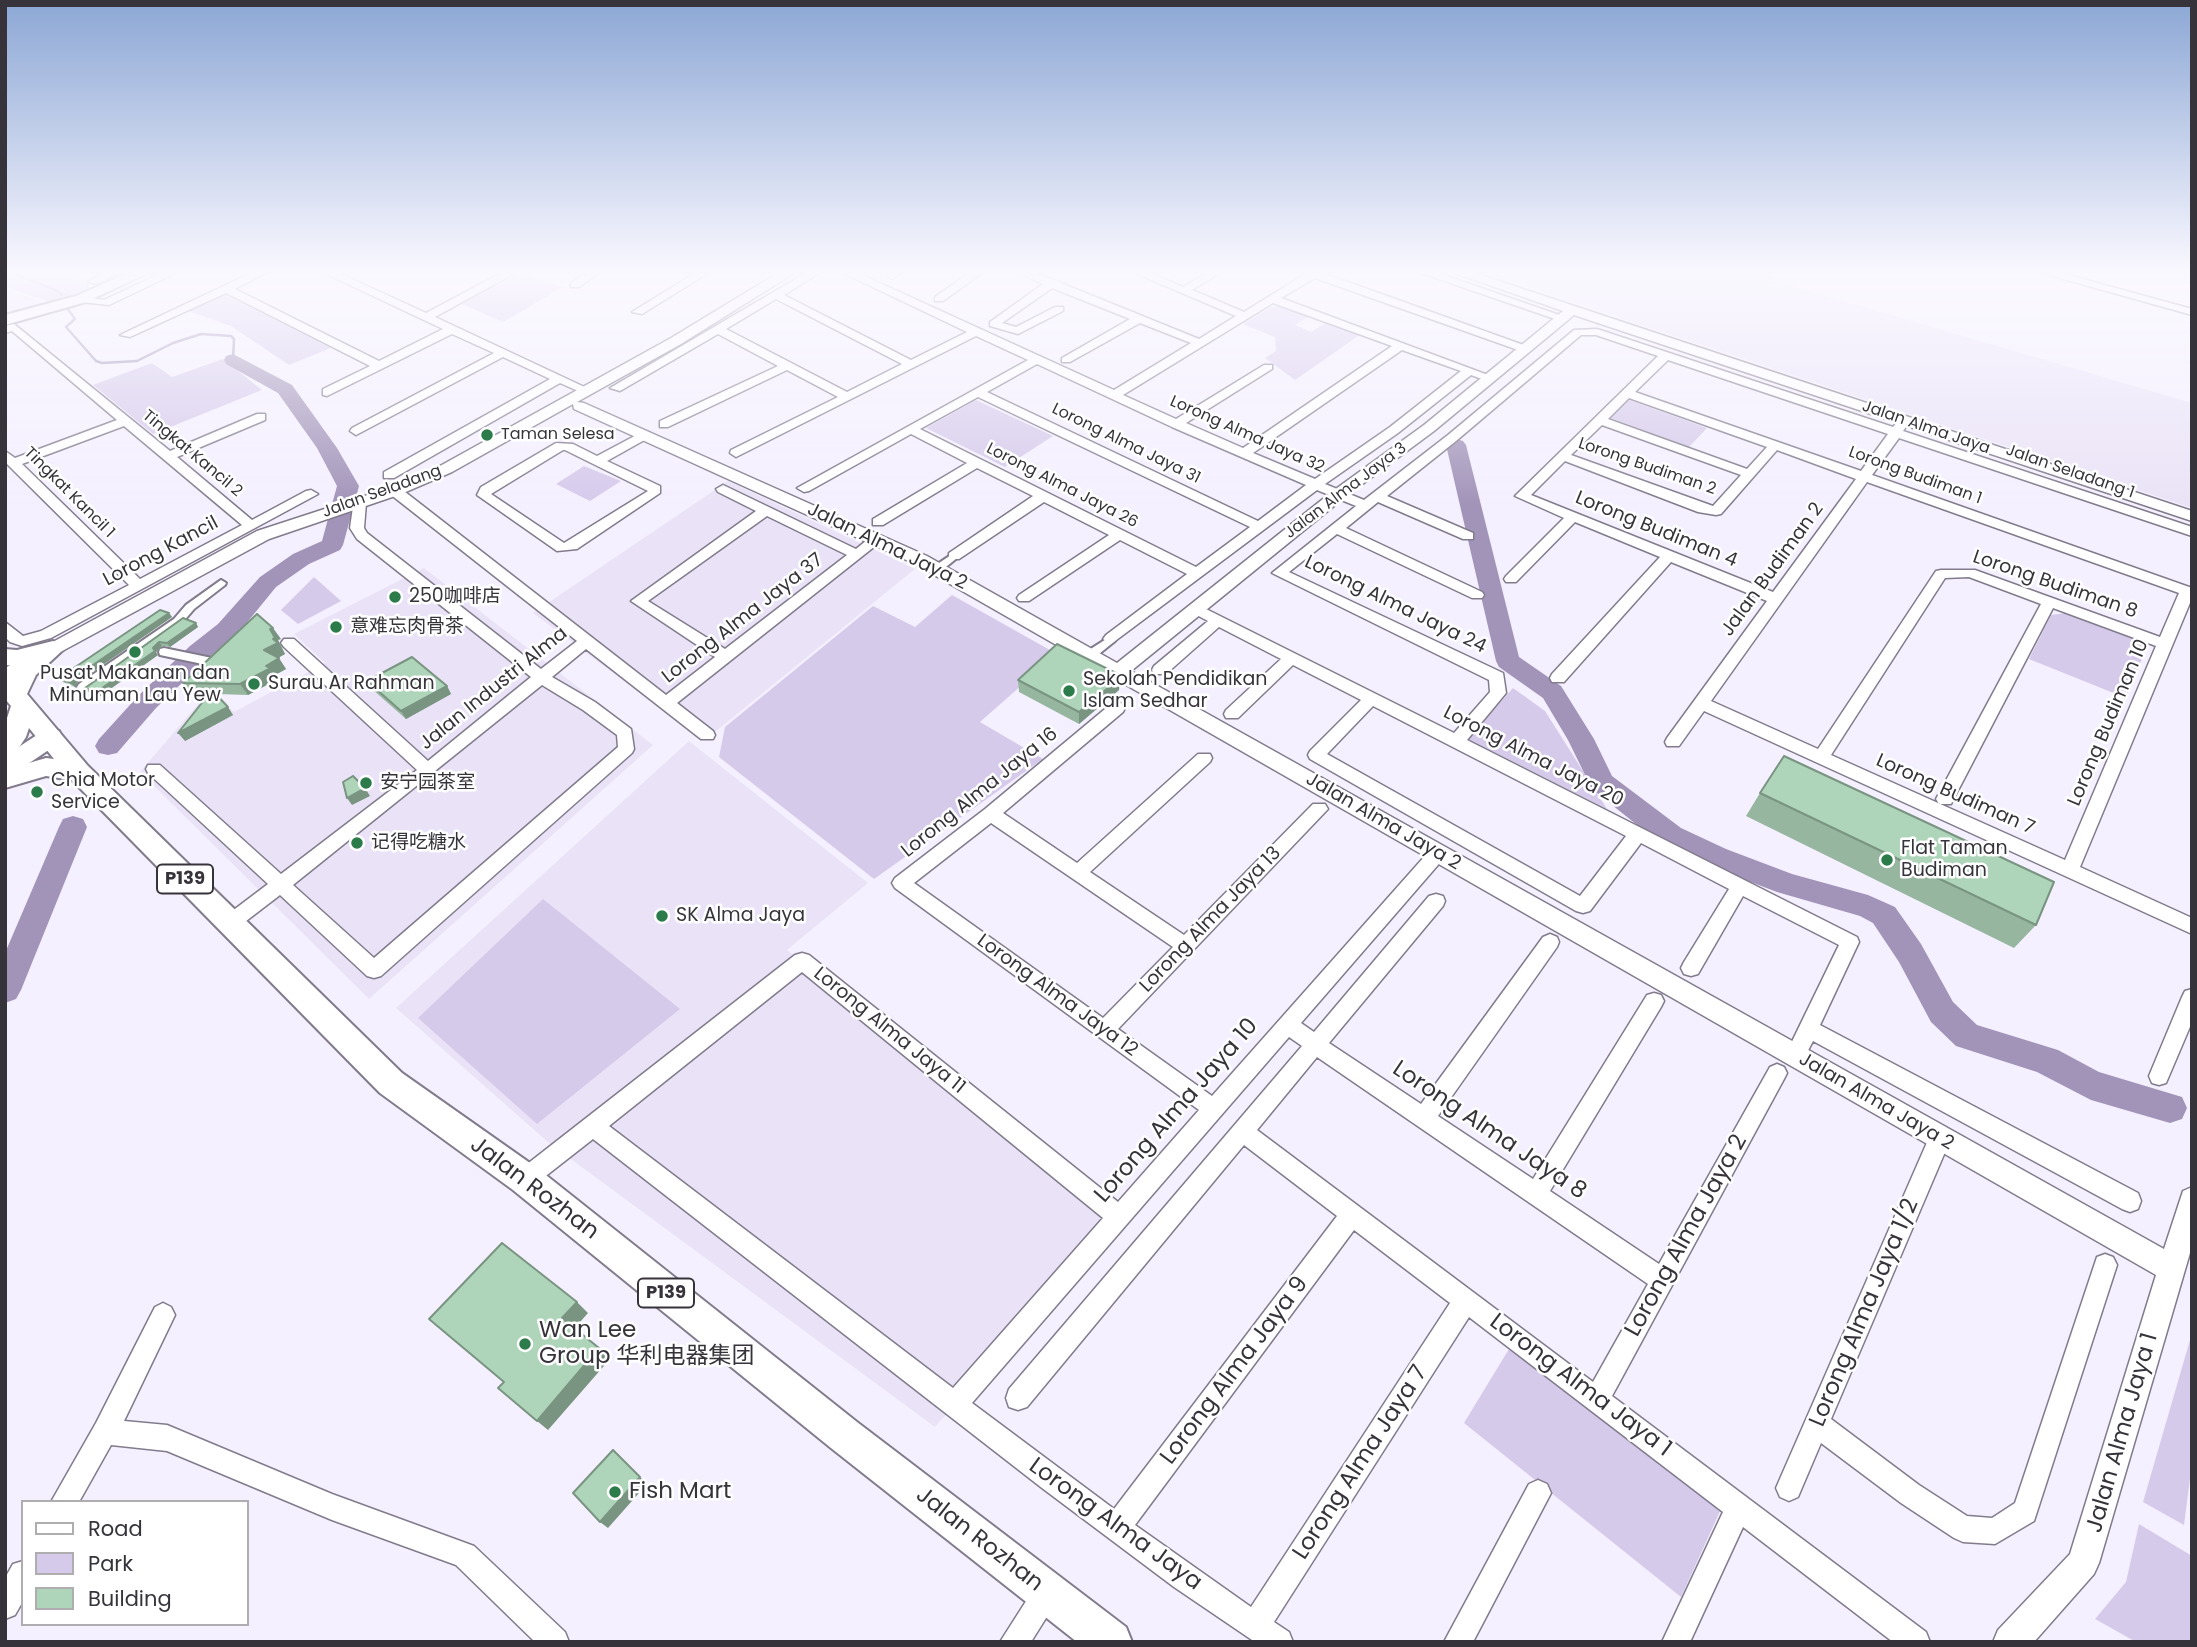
<!DOCTYPE html>
<meta charset="utf-8">
<style>
body{margin:0}
#map{position:relative;width:2197px;height:1647px;overflow:hidden;background:#f5f0ff;font-family:Poppins,sans-serif}
canvas{display:block}
.frame{position:absolute;inset:0;border:7px solid #36333a;pointer-events:none}
.legend{position:absolute;left:21px;top:1500px;width:228px;height:126px;box-sizing:border-box;background:#fff;border:2px solid #afadb0;margin:0;padding:9px 12px;list-style:none;font-size:21px;color:#36333a}
.legend li{display:flex;align-items:center;gap:14px;height:35px}
.legend b{width:35px;border:2px solid #afadb0}
</style>
<div id="map">
<canvas width="2197" height="1647"></canvas>
<div class="frame"></div>
<ul class="legend">
<li><b style="height:9px;background:#fff"></b>Road</li>
<li><b style="height:19px;background:#d6caeb"></b>Park</li>
<li><b style="height:19px;background:#aed4b9"></b>Building</li>
</ul>
</div>
<script>
const context = document.querySelector('canvas').getContext('2d');
context.lineJoin = 'round';
function paint(path, color) { context.fillStyle = color; context.fill(path, 'evenodd'); }
const toPath = rows => new Path2D(rows.map(r => 'M' + r).join(''));
function stroke(path, color, width, dash) { context.strokeStyle = color; context.lineWidth = width; context.lineCap = dash ? 'butt' : 'round'; context.setLineDash(dash || []); context.stroke(path); }
function drawText(font, color, halo, rows, align = 'center') {
  context.font = font + ' Poppins,"Noto Sans SC",sans-serif'; context.lineWidth = 5; context.setLineDash([]); context.textBaseline = 'middle'; context.strokeStyle = halo; context.fillStyle = color; for (const [text, x, y, turn = 0] of rows) {
    context.save(); context.translate(x, y); context.rotate((+turn || 0) * Math.PI / 180); context.textAlign = isNaN(turn) ? turn : align; if (halo) context.strokeText(text, 0, 0); context.fillText(text, 0, 0); context.restore();
  }
}
paint(toPath([
 [1485,273,1772,273,1775,281,2192,403,2192,508],
 [5,289,46,303,5,313],
 [728,481,915,569,704,741,533,613],
 [424,568,653,745,369,999,140,772,199,703,225,703,234,712,325,663,294,634],
 [689,741,868,883,787,950,1118,1217,935,1427,549,1143,396,1008]
]), '#eae3f7');
paint(toPath([
 [5,273,60,273,89,285,89,289,50,302,5,287],
 [516,274,563,287,503,322,462,304],
 [224,294,331,348,289,365,231,326,188,311],
 [1280,306,1308,317,1295,325,1311,332,1327,322,1361,334,1295,380,1265,358,1276,351,1275,337,1243,324,1271,307],
 [223,359,262,390,153,434,93,385,152,363,172,377],
 [976,400,1053,436,1005,467,926,428],
 [1629,400,1707,428,1689,447,1611,418],
 [584,466,621,481,590,501,556,484],
 [314,577,341,601,298,624,281,610],
 [952,595,1057,654,980,722,1043,759,874,879,719,757,725,727,873,606,915,627],
 [2066,613,2148,644,2126,698,2029,659,2051,615],
 [1513,688,1545,711,1607,809,1468,739],
 [543,899,680,1009,537,1124,418,1018],
 [2192,1333,2192,1463,2184,1525,2143,1502],
 [1509,1349,1721,1509,1681,1597,1464,1423],
 [2139,1524,2192,1556,2192,1642,2136,1642,2095,1619,2126,1582]
]), '#d6caeb');
stroke(toPath([
 [12,273,56,290,62,295],
 [67,308,75,319,66,327,96,361,102,363,137,361,173,343,201,334,231,336,234,339,233,360]
]), '#a294b9', 2.5);
paint(toPath([
 [233,354,292,385,337,448,359,486,343,545,340,550,309,564,276,587,236,636,208,658,156,708,117,753,108,755,99,753,95,746,99,739,138,696,190,646,218,624,260,577,293,554,322,541,337,486,317,448,278,393,226,364,224,360,226,356,233,354],
 [1456,439,1463,441,1466,445,1519,657,1561,686,1594,739,1612,776,1681,828,1726,849,1792,874,1868,895,1895,907,1921,944,1953,1002,1977,1025,2058,1050,2099,1072,2182,1097,2187,1108,2182,1119,2170,1123,2091,1100,2037,1072,1956,1046,1931,1022,1899,962,1873,923,1860,916,1777,892,1706,865,1661,844,1592,789,1568,740,1543,698,1499,667,1496,661,1446,445,1449,441,1456,439],
 [73,816,83,819,87,827,21,990,16,999,5,1003,5,953,59,827,63,819,73,816]
]), '#a294b9');
const pedestrian = toPath([
 [954,553,959,556,957,558,941,571,933,571,933,567,954,553],
 [221,580,226,583,225,585,194,609,182,623,87,690,79,690,77,687,79,684,174,619,186,605,221,580],
 [1111,636,1115,637,1116,639,1115,641,1094,658,1086,658,1085,655,1086,652,1111,636],
 [164,648,212,658,217,662,212,666,160,655,159,652,160,649,164,648]
]);
const minor = toPath([
 [103,273,118,273,97,284,88,282,103,273],
 [161,273,176,273,109,305,81,302,76,299,81,296,104,300,161,273],
 [251,273,266,273,235,289,379,361,443,329,324,273,339,273,426,313,501,273,515,273,435,317,593,391,587,395,560,383,394,478,384,478,384,472,550,379,503,357,356,435,350,431,352,428,494,353,452,334,327,396,323,395,323,389,370,366,226,293,130,337,120,335,251,273],
 [586,273,599,273,579,287,571,287,571,283,586,273],
 [695,273,708,273,642,314,632,312,695,273],
 [806,273,819,273,784,295,911,360,967,332,843,273,858,273,1114,390,1191,343,1140,323,1070,362,1062,362,1062,358,1130,319,1052,288,1002,323,1016,327,1055,307,1063,307,1063,311,1018,334,990,326,990,322,1043,284,1020,273,1035,273,1056,281,1199,339,1236,316,1135,273,1150,273,1183,287,1207,273,1220,273,1192,290,1244,312,1307,273,1323,273,1529,347,1529,351,1521,351,1315,278,1281,298,1496,378,1490,382,1471,375,1398,433,1325,484,1364,500,1448,435,1574,330,1597,329,1893,427,1898,421,1906,421,1908,424,1903,431,2192,527,2192,536,1899,438,1872,475,2192,588,2192,598,2080,867,2192,918,2192,934,1704,711,1679,746,1667,746,1665,742,1667,738,1767,601,1671,562,1564,682,1552,682,1550,678,1552,674,1660,557,1575,522,1516,582,1506,582,1504,579,1506,576,1564,518,1515,496,1658,356,1596,335,1581,335,1456,441,1387,496,1473,533,1473,539,1463,539,1378,502,1346,528,1482,592,1484,595,1482,598,1472,598,1337,534,1289,572,1503,673,1506,693,1467,740,1857,937,1859,942,1820,1025,2138,1193,2141,1201,2138,1209,2130,1212,2122,1209,1813,1041,1802,1062,1795,1065,1788,1062,1785,1056,1839,945,1743,896,1698,974,1691,976,1684,974,1681,968,1684,962,1729,889,1641,843,1590,911,1583,913,1576,911,1310,759,1308,755,1310,751,1361,700,1293,665,1238,718,1226,718,1224,714,1226,710,1281,659,1219,627,1166,674,1154,674,1152,670,1154,666,1208,621,1191,612,1189,609,1191,606,1196,604,1454,733,1490,692,1489,680,1272,573,1356,506,1317,490,1111,644,1103,639,1106,635,1187,574,1120,540,1029,601,1019,601,1017,598,1019,595,1109,535,1044,502,959,559,949,559,949,553,1033,496,977,468,883,525,873,525,873,519,967,463,911,434,809,491,804,492,797,488,1028,360,976,336,736,457,730,453,731,450,838,397,787,370,668,427,660,427,660,421,778,366,718,334,620,391,610,388,806,273],
 [776,299,902,364,847,392,726,329,776,299],
 [1273,303,1392,346,1243,448,1186,423,1272,369,1272,365,1264,365,1176,419,1123,395,1273,303],
 [1402,350,1461,371,1390,427,1315,479,1253,453,1402,350],
 [1668,360,1888,434,1861,471,1635,392,1668,360],
 [1037,364,1172,427,1306,485,1258,521,987,392,1037,364],
 [978,397,1250,527,1196,567,920,429,978,397],
 [1629,398,1767,447,1747,469,1608,419,1629,398],
 [1602,425,1741,475,1713,506,1571,455,1602,425],
 [1777,450,1856,479,1773,592,1531,495,1565,461,1698,512,1716,515,1721,514,1777,450],
 [1867,482,2179,593,2160,637,1975,570,1941,570,1936,571,1818,749,1711,701,1867,482],
 [1969,577,2041,604,1936,799,1939,804,1951,804,2053,608,2156,646,2065,860,1831,755,1945,578,1969,577],
 [1373,706,1626,836,1580,896,1327,754,1373,706],
 [889,273,901,273,892,279,887,276,889,273],
 [969,273,982,273,943,301,935,301,935,297,969,273],
 [1421,273,1438,273,1568,318,1558,320,1421,273],
 [2042,273,2061,273,2192,309,2192,315,2042,273],
 [14,324,170,451,257,414,265,414,265,420,177,457,252,520,306,491,311,490,318,494,51,638,22,646,10,642,5,637,5,622,23,636,41,631,129,585,5,462,5,451,15,458,117,420,12,331,5,333,5,326,14,324],
 [124,426,242,525,140,579,22,464,124,426],
 [644,431,648,432,648,438,607,461,660,486,660,493,577,549,557,551,477,495,481,487,556,443,573,444,597,456,644,431],
 [563,450,565,450,648,491,564,543,491,494,563,450],
 [723,485,856,549,872,536,877,535,884,539,677,703,713,731,715,735,713,739,701,739,586,649,552,677,595,702,631,729,634,749,632,753,381,976,374,978,367,976,280,895,237,928,230,931,223,928,221,923,223,918,268,884,148,773,146,769,148,765,160,765,281,874,417,770,284,647,281,643,284,639,294,639,428,761,531,677,357,539,350,528,354,500,364,500,366,503,364,528,367,533,541,669,577,641,390,494,390,488,400,488,666,695,715,657,631,601,756,511,718,492,716,489,723,485],
 [767,516,847,555,725,649,648,601,767,516],
 [542,685,583,710,617,735,618,747,374,958,293,885,542,685],
 [1117,702,1123,704,1125,708,1123,712,1003,813,1077,863,1198,754,1210,754,1212,758,1210,762,1090,872,1184,935,1313,804,1325,804,1328,809,1118,1029,1212,1096,1432,848,1438,846,1444,848,1447,853,1444,858,1301,1023,1314,1032,1429,896,1436,894,1443,896,1445,901,1443,906,1329,1043,1421,1104,1543,937,1550,934,1557,937,1559,942,1557,947,1438,1116,1533,1179,1647,995,1654,993,1661,995,1664,1001,1661,1007,1550,1191,1659,1264,1770,1067,1777,1064,1784,1067,1787,1073,1784,1079,1612,1396,1926,1632,1930,1642,1893,1642,1743,1527,1690,1642,1662,1642,1723,1512,1469,1317,1274,1622,1289,1632,1293,1642,1255,1642,1174,1587,1042,1488,593,1139,533,1186,525,1189,517,1186,514,1179,517,1172,795,955,802,953,809,955,1118,1202,1199,1110,895,888,892,883,895,878,985,809,1111,704,1117,702],
 [991,823,1173,947,1103,1018,914,883,991,823],
 [802,972,1103,1218,953,1388,609,1126,802,972],
 [1289,1037,1302,1046,1009,1389,1006,1398,1009,1407,1018,1410,1027,1407,1244,1145,1337,1216,1114,1509,972,1403,1289,1037],
 [1317,1057,1648,1284,1593,1382,1257,1130,1317,1057],
 [1354,1230,1450,1303,1251,1607,1135,1525,1354,1230],
 [2192,989,2192,1022,2169,1076,2166,1083,2159,1085,2152,1083,2149,1076,2182,997,2185,991,2192,989],
 [1940,1128,1948,1131,1951,1138,1831,1419,1919,1485,1967,1516,1992,1518,2015,1503,2097,1257,2105,1254,2113,1257,2117,1265,2034,1521,1995,1544,1963,1542,1954,1538,1901,1503,1821,1443,1798,1497,1789,1501,1780,1497,1776,1488,1932,1131,1940,1128],
 [163,1303,171,1307,175,1315,124,1421,167,1425,332,1494,474,1546,565,1632,569,1642,535,1642,456,1565,332,1520,167,1451,111,1445,79,1502,51,1502,96,1423,155,1307,163,1303],
 [1538,1480,1547,1484,1551,1493,1473,1642,1444,1642,1529,1484,1538,1480],
 [23,1561,23,1601,15,1615,5,1619,5,1578,13,1564,23,1561],
 [1047,1580,1057,1584,1061,1594,1031,1642,1000,1642,1037,1584,1047,1580]
]);
const tertiary = toPath([
 [778,273,794,273,681,344,577,402,584,403,927,556,1117,663,1333,491,1424,425,1563,311,1455,273,1475,273,2192,511,2192,521,1574,315,1434,431,1345,497,1131,671,2164,1249,2183,1191,2192,1187,2192,1246,2099,1563,2094,1574,2034,1642,1993,1642,1998,1630,2070,1554,2156,1275,915,564,574,409,573,404,452,472,401,494,269,539,5,682,5,668,257,531,389,488,440,466,671,338,778,273]
]);
const secondary = toPath([
 [128,273,148,273,86,302,5,325,5,315,76,296,128,273],
 [51,729,59,731,62,737,59,743,13,774,5,776,5,756,43,731,51,729]
]);
const primary = toPath([
 [53,641,61,644,64,649,36,675,27,694,88,766,402,1073,537,1168,857,1422,1126,1627,1132,1642,1077,1642,831,1448,513,1190,380,1093,72,780,46,776,5,788,5,770,46,758,54,759,29,728,26,737,14,755,5,758,5,724,11,706,5,699,5,675,12,677,18,666,5,665,5,649,17,650,53,641]
]);
stroke(pedestrian, '#817b8c', 4);
stroke(minor, '#817b8c', 3);
stroke(tertiary, '#817b8c', 3);
stroke(secondary, '#817b8c', 4);
stroke(primary, '#817b8c', 4);
paint(pedestrian, '#fff');
paint(minor, '#fff');
paint(tertiary, '#fff');
paint(secondary, '#fff');
paint(primary, '#fff');
paint(toPath([
 [169,613,172,617,78,682,75,687,63,682,59,678],
 [183,618,196,623,198,627,170,647,162,646,156,652,158,655,99,697,88,692,85,688],
 [281,639,278,640,285,654,278,658,286,669,275,675,278,679,248,695,216,694,233,715,185,741,209,694,192,694,183,683],
 [1118,674,1118,677,1120,678,1119,690,1079,724,1019,692,1018,680],
 [367,681,447,686,451,694,406,719,372,689],
 [1760,793,2036,925,2014,948,1746,816]
]), '#96b69f');
paint(toPath([
 [169,613,172,617,78,682,75,687,71,683,74,678],
 [196,623,198,627,170,647,167,643],
 [273,628,281,639,278,640,285,654,272,661,264,650,273,639,270,629],
 [159,642,162,646,156,652,153,648],
 [155,651,158,655,99,697,95,693],
 [279,658,286,669,275,675,278,679,248,695,240,684,266,666],
 [1118,674,1118,679,1120,678,1119,690,1079,724,1079,712],
 [447,686,451,694,406,719,401,711],
 [228,707,233,715,185,741,178,733],
 [365,788,370,796,352,805,347,798],
 [577,1302,588,1313,573,1330,562,1318],
 [599,1348,610,1359,548,1430,537,1421],
 [613,1450,647,1484,608,1528,600,1522]
]), '#7a9482');
const building = toPath([
 [160,610,169,613,74,678,71,683,59,678,160,610],
 [257,614,273,628,270,629,275,638,273,639,278,643,264,650,279,658,266,666,271,668,240,684,183,683,257,614],
 [183,618,196,623,167,643,159,642,153,648,155,651,95,693,85,688,183,618],
 [1057,644,1118,674,1116,676,1120,678,1079,712,1018,680,1057,644],
 [412,657,447,686,401,711,367,681,412,657],
 [212,690,228,707,178,733,212,690],
 [1784,756,2054,882,2036,925,1760,793,1784,756],
 [353,776,365,788,347,798,343,782,353,776],
 [502,1243,577,1302,562,1318,599,1348,537,1421,498,1388,504,1382,429,1319,502,1243],
 [613,1450,640,1477,600,1522,573,1493,613,1450]
]);
paint(building, '#aed4b9');
stroke(building, '#7a9482', 2);
const sky = context.createLinearGradient(0, 0, 0, 504);
sky.addColorStop(0, '#8ca7d5');
sky.addColorStop(0.54, '#faf8ff');
sky.addColorStop(1, '#faf8ff00');
context.fillStyle = sky;
context.fillRect(0, 0, 2197, 504);
for (const [x, y, r, color] of [
 [487,435,7,"#2c7b4b"],
 [395,597,7,"#2c7b4b"],
 [336,627,7,"#2c7b4b"],
 [135,652,7,"#2c7b4b"],
 [254,684,7,"#2c7b4b"],
 [1069,691,7,"#2c7b4b"],
 [366,783,7,"#2c7b4b"],
 [37,792,7,"#2c7b4b"],
 [357,843,7,"#2c7b4b"],
 [1887,860,7,"#2c7b4b"],
 [662,916,7,"#2c7b4b"],
 [525,1344,7,"#2c7b4b"],
 [615,1492,7,"#2c7b4b"]
]) { const dot = new Path2D(); dot.arc(x, y, r, 0, 2 * Math.PI); context.fillStyle = color; context.fill(dot); stroke(dot, '#fff', 2.5); }
drawText('16px', '#36333a', '#fff', [
 ["Jalan Alma Jaya",1926,428,19],
 ["Lorong Alma Jaya 32",1247,435,24],
 ["Lorong Alma Jaya 31",1126,444,26],
 ["Tingkat Kancil 2",192,454,40],
 ["Lorong Budiman 2",1647,467,19],
 ["Jalan Seladang 1",2070,472,19],
 ["Lorong Budiman 1",1915,476,20],
 ["Lorong Alma Jaya 26",1062,486,27],
 ["Jalan Alma Jaya 3",1346,491,-37],
 ["Jalan Seladang",382,492,-20],
 ["Tingkat Kancil 1",69,493,45]
]);
drawText('16px', '#36333a', '#fff', [
 ["Taman Selesa",501,435]
], 'left');
for (const [x, y, w] of [
 [185,879,56],
 [666,1293,56]
]) { const box = new Path2D(); box.roundRect(x - w / 2, y - 14.5, w, 29, 5); context.fillStyle = '#fff'; context.fill(box); stroke(box, '#36333a', 2); }
drawText('bold 18px', '#36333a', null, [
 ["P139",185,879],
 ["P139",666,1293]
]);
drawText('19px', '#36333a', '#fff', [
 ["Lorong Budiman 4",1656,530,22],
 ["Jalan Alma Jaya 2",887,547,26],
 ["Lorong Kancil",161,552,-28],
 ["Jalan Budiman 2",1773,570,-54],
 ["Lorong Budiman 8",2055,585,19],
 ["Lorong Alma Jaya 24",1395,605,26],
 ["Lorong Alma Jaya 37",743,619,-38],
 ["Jalan Industri Alma",494,689,-39],
 ["Lorong Budiman 10",2109,723,-67],
 ["Lorong Alma Jaya 20",1533,757,27],
 ["Lorong Alma Jaya 16",980,793,-39],
 ["Lorong Budiman 7",1955,795,24],
 ["Jalan Alma Jaya 2",1383,822,30],
 ["Lorong Alma Jaya 13",1211,920,-46],
 ["Lorong Alma Jaya 12",1057,996,36],
 ["Lorong Alma Jaya 11",889,1031,39],
 ["Jalan Alma Jaya 2",1876,1102,30]
]);
drawText('19px', '#36333a', '#fff', [
 ["250咖啡店",409,597],
 ["意难忘肉骨茶",350,627],
 ["Pusat Makanan dan",135,674,"center"],
 ["Minuman Lau Yew",135,696,"center"],
 ["Sekolah Pendidikan",1083,680],
 ["Islam Sedhar",1083,702],
 ["Surau Ar Rahman",268,684],
 ["Chia Motor",51,781],
 ["Service",51,803],
 ["安宁园茶室",380,783],
 ["记得吃糖水",371,843],
 ["Flat Taman",1901,849],
 ["Budiman",1901,871],
 ["SK Alma Jaya",676,916]
], 'left');
drawText('23px', '#36333a', '#fff', [
 ["Lorong Alma Jaya 10",1177,1111,-49],
 ["Lorong Alma Jaya 8",1489,1131,34],
 ["Jalan Rozhan",534,1189,37],
 ["Lorong Alma Jaya 2",1687,1236,-61],
 ["Lorong Alma Jaya 1/2",1865,1313,-67],
 ["Lorong Alma Jaya 9",1235,1371,-53],
 ["Lorong Alma Jaya 1",1580,1386,37],
 ["Jalan Alma Jaya 1",2123,1433,-74],
 ["Lorong Alma Jaya 7",1361,1463,-57],
 ["Lorong Alma Jaya",1115,1525,36],
 ["Jalan Rozhan",979,1540,38]
]);
drawText('23px', '#36333a', '#fff', [
 ["Wan Lee",539,1331],
 ["Group 华利电器集团",539,1357],
 ["Fish Mart",629,1492]
], 'left');
</script>
